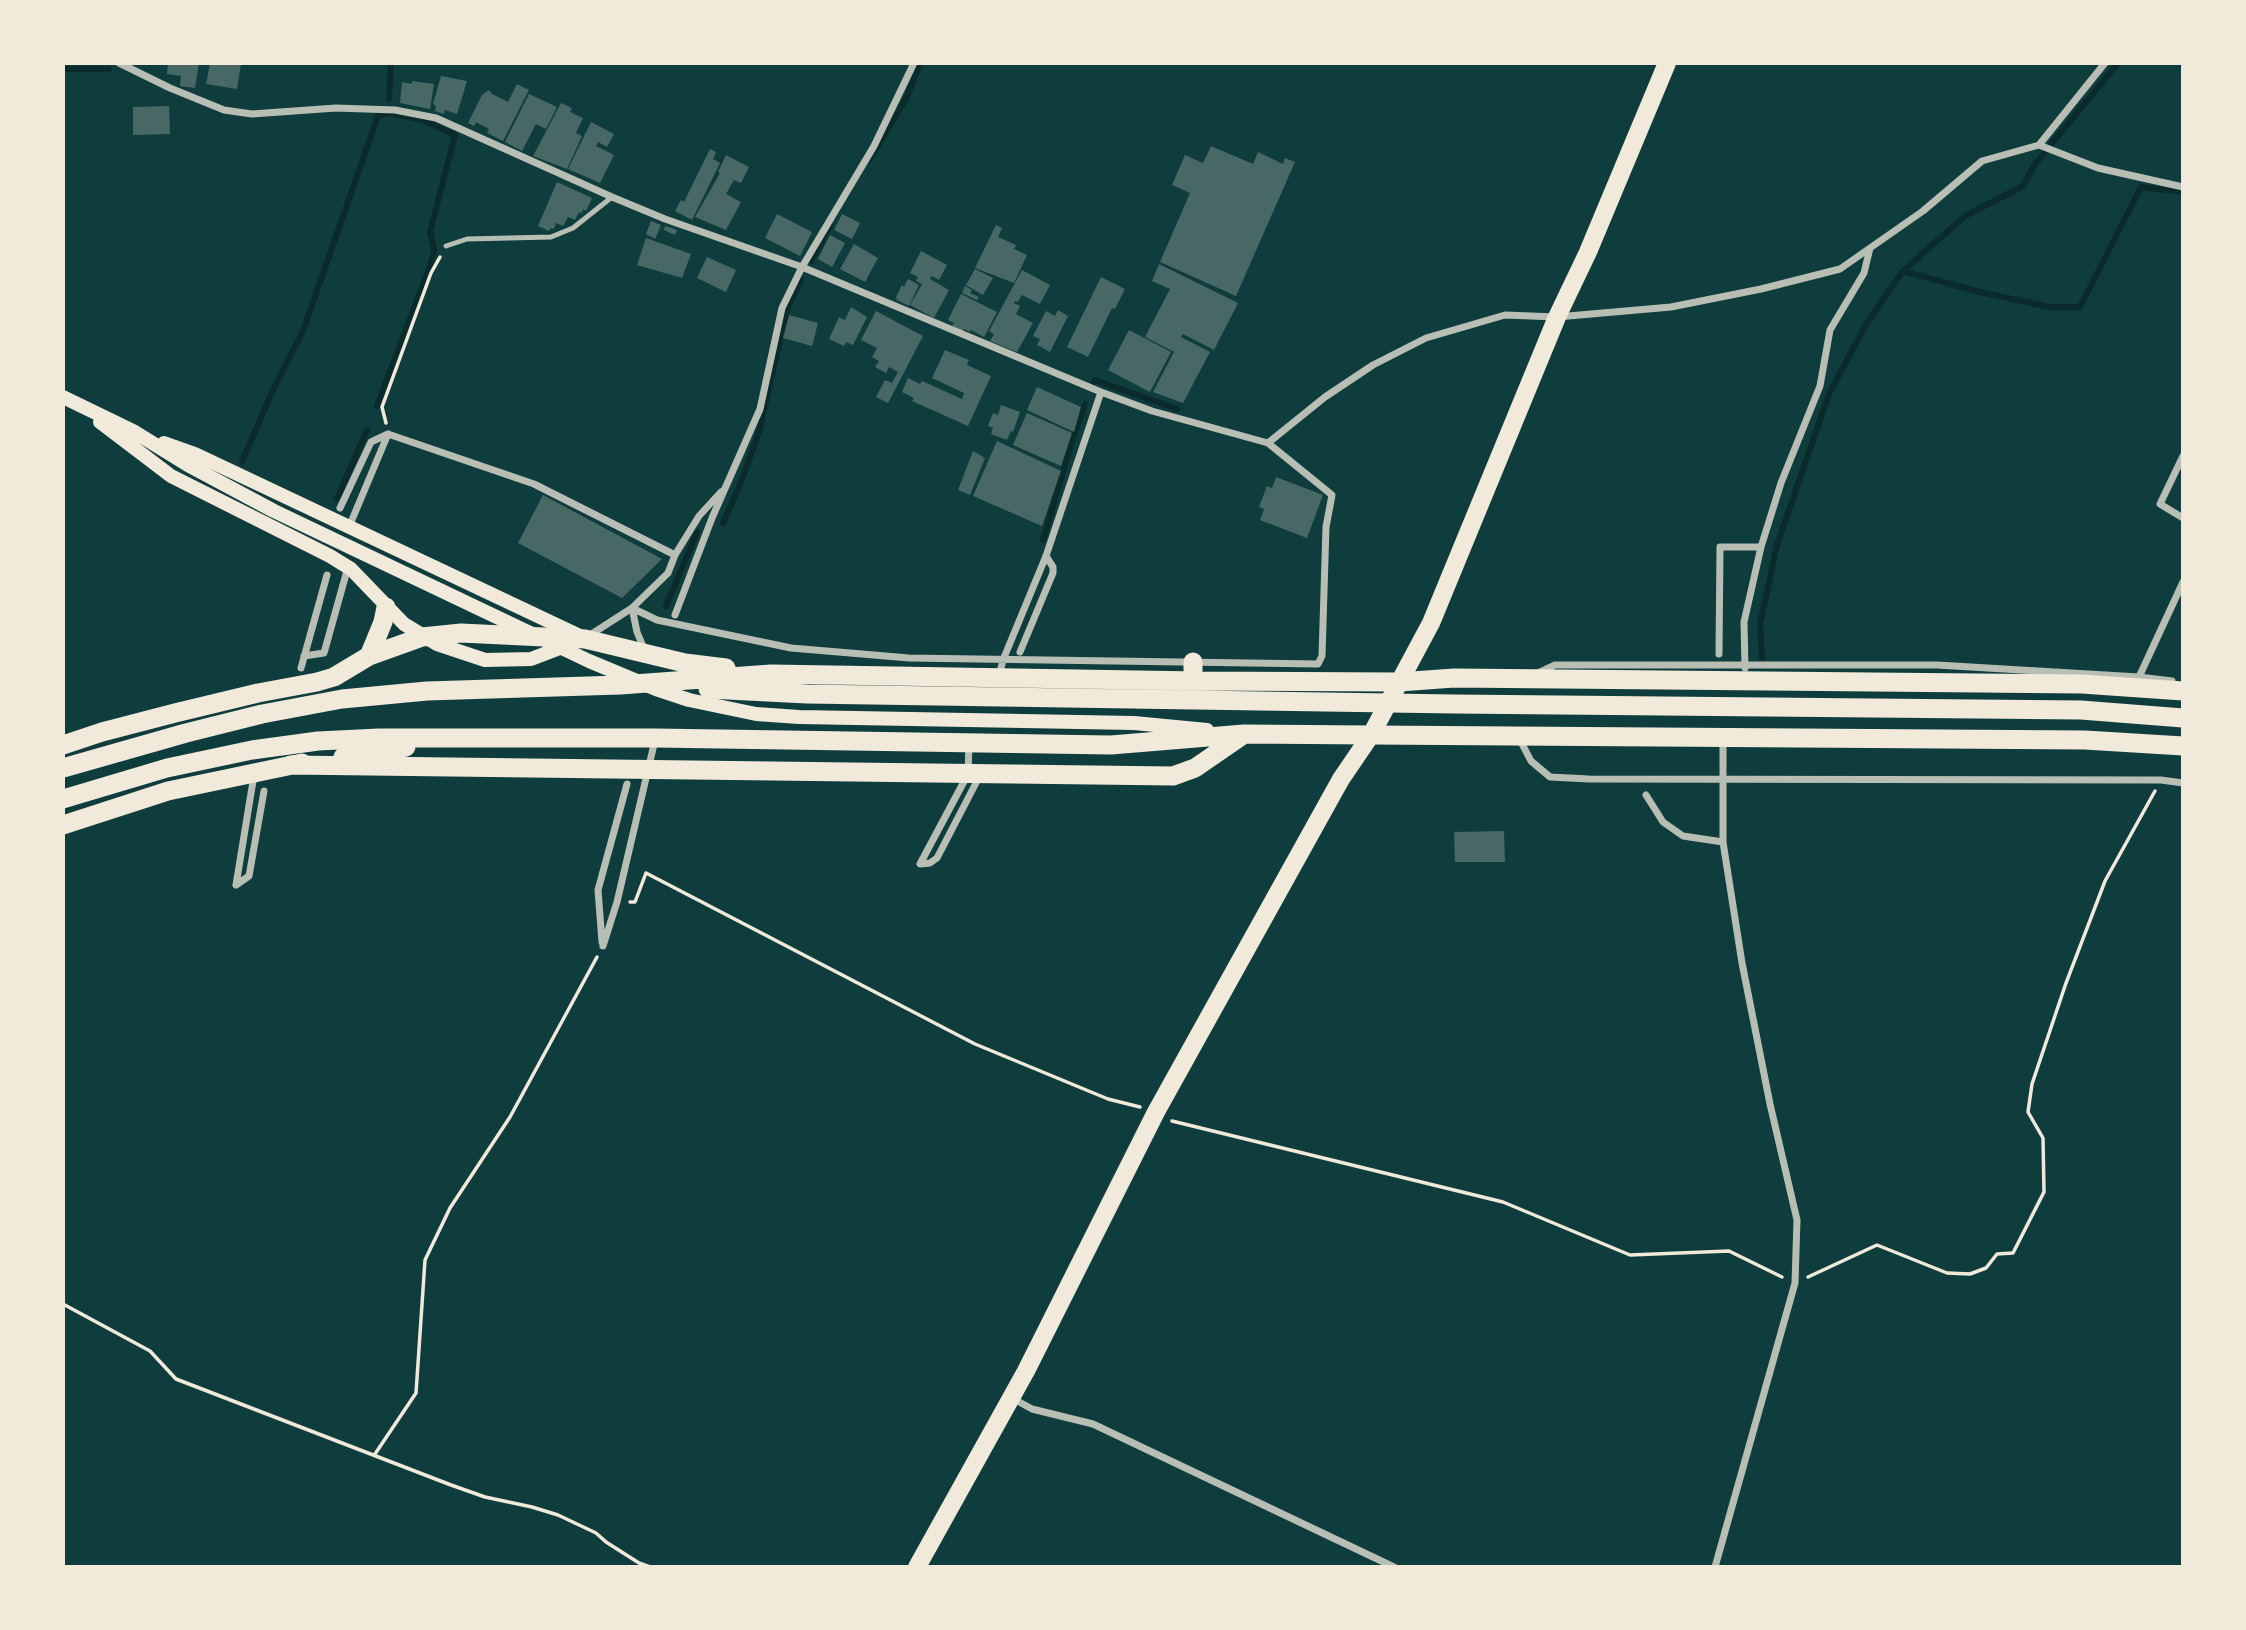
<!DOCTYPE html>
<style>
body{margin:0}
#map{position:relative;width:2246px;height:1630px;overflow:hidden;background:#0f3d3e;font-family:Manrope,sans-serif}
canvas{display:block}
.frame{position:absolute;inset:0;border:65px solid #f1e9da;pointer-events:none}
</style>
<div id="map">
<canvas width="2246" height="1630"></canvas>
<div class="frame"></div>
</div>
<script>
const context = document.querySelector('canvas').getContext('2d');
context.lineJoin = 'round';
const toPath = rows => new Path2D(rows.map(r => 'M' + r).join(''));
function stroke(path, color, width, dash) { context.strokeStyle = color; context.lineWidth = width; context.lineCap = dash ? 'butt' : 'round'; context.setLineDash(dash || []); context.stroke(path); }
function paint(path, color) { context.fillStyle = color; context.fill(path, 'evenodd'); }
stroke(toPath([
 [63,69,109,69],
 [389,99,391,63],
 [870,159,907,97,920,63],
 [811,261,830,226],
 [1903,271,1980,292,2049,307,2080,307,2141,187,2183,192],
 [1094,382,1095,380,1177,409],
 [242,461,274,388,303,331,378,116,389,113,423,120,455,135,430,232,434,250,430,266,377,406],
 [337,499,367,430],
 [723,523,741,482,759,432,787,310,801,279],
 [1043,540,1072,441,1085,404],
 [666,606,697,532],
 [1762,658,1760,624,1777,545,1829,394,1866,324,1903,271,1965,216,2023,186,2035,164,2118,63]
]), '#0a2a2b', 6);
paint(toPath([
 [168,63,199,63,195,88,180,86,181,76,167,74],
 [210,63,241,64,237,89,206,84],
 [441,76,467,81,457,114,445,110,444,114,435,111,436,106,433,104],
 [412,81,434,84,430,109,400,103,402,82,412,84],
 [517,84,529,90,503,141,487,133,489,129,476,122,474,126,468,123,482,95,489,90,492,94,508,102],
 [529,94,557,107,546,129,536,124,522,151,505,142],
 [561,103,572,108,570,112,583,118,576,133,582,136,567,169,533,156],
 [169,106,170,134,133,135,133,107],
 [591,122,614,134,607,147,598,142,596,146,614,155,600,183,568,169],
 [1211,146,1253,164,1258,152,1283,164,1285,158,1295,162,1236,296,1160,262,1190,193,1172,185,1185,155,1203,163],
 [710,149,716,152,713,159,720,163,692,220,675,211,681,200,684,202],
 [726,155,749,167,741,183,734,180,726,194,741,202,726,230,695,217,720,173,718,172],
 [557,182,592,198,586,211,583,209,582,213,579,212,575,220,568,217,563,226,556,223,554,229,551,228,549,231,538,226],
 [777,214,812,232,800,256,765,238],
 [842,214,860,223,852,239,834,230],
 [651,221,661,225,655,239,646,234],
 [996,225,1002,228,998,237,1016,245,1014,249,1027,255,1014,283,975,268],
 [665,226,677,230,675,235,664,230],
 [830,235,845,243,832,267,818,259],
 [646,238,691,254,682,278,637,265],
 [854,244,878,258,865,282,840,269],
 [921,251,947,265,939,280,932,276,930,279,949,290,934,318,910,305,922,284,916,281,918,277,910,273],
 [707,257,736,270,726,292,697,278],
 [1159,264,1238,303,1214,350,1183,334,1181,337,1210,352,1183,403,1153,392,1174,352,1145,337,1170,289,1152,281],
 [975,269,993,278,983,295,966,285],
 [1022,270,1050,285,1040,304,1022,295,1018,302,1015,301,1014,303,1020,306,1016,314,1033,323,1017,352,990,341,994,334,989,331],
 [1101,277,1125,289,1115,309,1112,308,1088,357,1067,347],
 [908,279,919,285,909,306,897,300,896,297,902,285,904,287],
 [965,286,972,290,970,293,979,297,977,300,962,293],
 [961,294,997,312,984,337,971,330,970,332,964,329,963,331,952,326,954,323,948,320],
 [851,307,867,317,853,345,846,342,844,346,829,339,839,317,845,320],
 [1058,310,1068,316,1050,352,1037,345,1040,339,1033,336,1046,311,1055,316],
 [876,311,923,336,888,403,876,397,885,380,892,383,898,372,889,367,886,373,875,367,879,361,872,357,877,348,861,340],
 [789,315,818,323,812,346,783,338],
 [1129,330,1171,352,1150,392,1108,370],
 [945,350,969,360,967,365,991,376,968,426,912,401,914,398,902,392,908,378,920,384,922,381,962,399,964,393,932,378],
 [1037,387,1081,407,1074,432,1027,410],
 [1001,405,1020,412,1013,432,1011,431,1007,440,991,434,993,428,988,426,993,413,998,415],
 [1027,413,1072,433,1061,466,1013,445],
 [997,441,1061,471,1042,526,973,496],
 [973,451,985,458,970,495,958,490],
 [1276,477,1323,495,1307,538,1260,520,1264,509,1259,507,1267,486,1272,488],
 [543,495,662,559,622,598,518,543],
 [1504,831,1505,862,1455,862,1454,832]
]), '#486865');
stroke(toPath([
 [386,423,382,407,431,273,440,257],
 [630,902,635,902,646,873,975,1044,1108,1099,1140,1107],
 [1172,1121,1503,1202,1630,1255,1729,1251,1782,1277],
 [1808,1277,1877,1245,1947,1273,1970,1274,1986,1268,1997,1254,2013,1253,2044,1192,2043,1138,2028,1112,2032,1084,2066,983,2105,881,2155,791],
 [63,1304,150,1351,176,1379,451,1485,485,1497,532,1507,558,1515,596,1533,606,1542,639,1563,650,1567],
 [375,1454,416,1393,425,1260,450,1208,510,1117,597,957]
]), '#f1e9da', 3.5);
stroke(toPath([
 [446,246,467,239,551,237,573,228,612,197]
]), '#b8beb3', 5);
stroke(toPath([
 [119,63,170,88,224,110,252,114,336,108,395,110,436,118,612,197,665,219,802,267,1101,392,1152,411,1268,443,1325,397,1373,365,1426,338,1505,315,1557,317,1671,307,1761,289,1840,269,1923,211,1982,161,2039,145,2105,63],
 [2039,145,2098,168,2183,187],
 [2183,456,2160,504,2183,518],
 [340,508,371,442,388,434],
 [349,527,388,434,534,484,675,555],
 [632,608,657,620,791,648,909,658,1318,664,1322,656,1326,527,1332,495,1268,443],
 [632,608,637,632,645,651],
 [675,615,712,518,760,409,782,308,802,267,874,146,914,63],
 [590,635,632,608,668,573,675,555,699,516,721,492],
 [1020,652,1053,573,1053,567,1046,556],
 [1719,654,1720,547,1761,547],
 [304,656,324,653,348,567],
 [301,668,327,575],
 [1745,668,1744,622,1761,547,1781,483,1820,386,1830,330,1864,273,1870,248],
 [1538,673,1555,665,1937,665,2139,677,2172,681],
 [999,676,1003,660,1046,556,1101,392],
 [2139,677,2183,582],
 [1520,740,1531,761,1550,777,1589,779,2161,780,2183,783],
 [969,744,968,774,920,864,930,863,937,858,977,781],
 [1646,795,1663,822,1683,836,1723,842],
 [236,885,254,775],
 [236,885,249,876,264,791],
 [602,942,598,890,627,784],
 [603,946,617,902,655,740],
 [1012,1398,1032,1409,1093,1424,1394,1567],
 [1715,1567,1795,1283,1797,1220,1770,1104,1742,963,1723,842,1723,738]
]), '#b8beb3', 7);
stroke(toPath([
 [63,397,133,431,188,465,274,511,589,661,656,689,689,700,756,714,799,717,1134,723,1207,730],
 [100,422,171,476,330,556,351,569,404,624,437,644,485,660,531,659,565,646],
 [164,443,195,454,580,636]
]), '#f1e9da', 14);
stroke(toPath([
 [917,1567,1026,1371,1156,1112,1341,779,1371,735,1431,623,1557,317,1588,252,1667,63]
]), '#f1e9da', 18);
stroke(toPath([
 [369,656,383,622,386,607],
 [1193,681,1193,662],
 [708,689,807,694,1454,704,2081,710,2183,718],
 [63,745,102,732,175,713,258,693,317,682,334,677,369,656,422,637,461,633,585,639,685,663,726,668],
 [343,757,406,747],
 [290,765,1173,776,1195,768,1243,735],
 [63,768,186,733,262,714,342,699,427,691,620,685,771,674,1199,681,1399,682,1454,678,2082,684,2183,691],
 [63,799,167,768,252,750,318,741,379,738,655,738,1111,745,1244,734,1371,735,2085,740,2183,746],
 [63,825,168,791,302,763]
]), '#f1e9da', 19);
</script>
